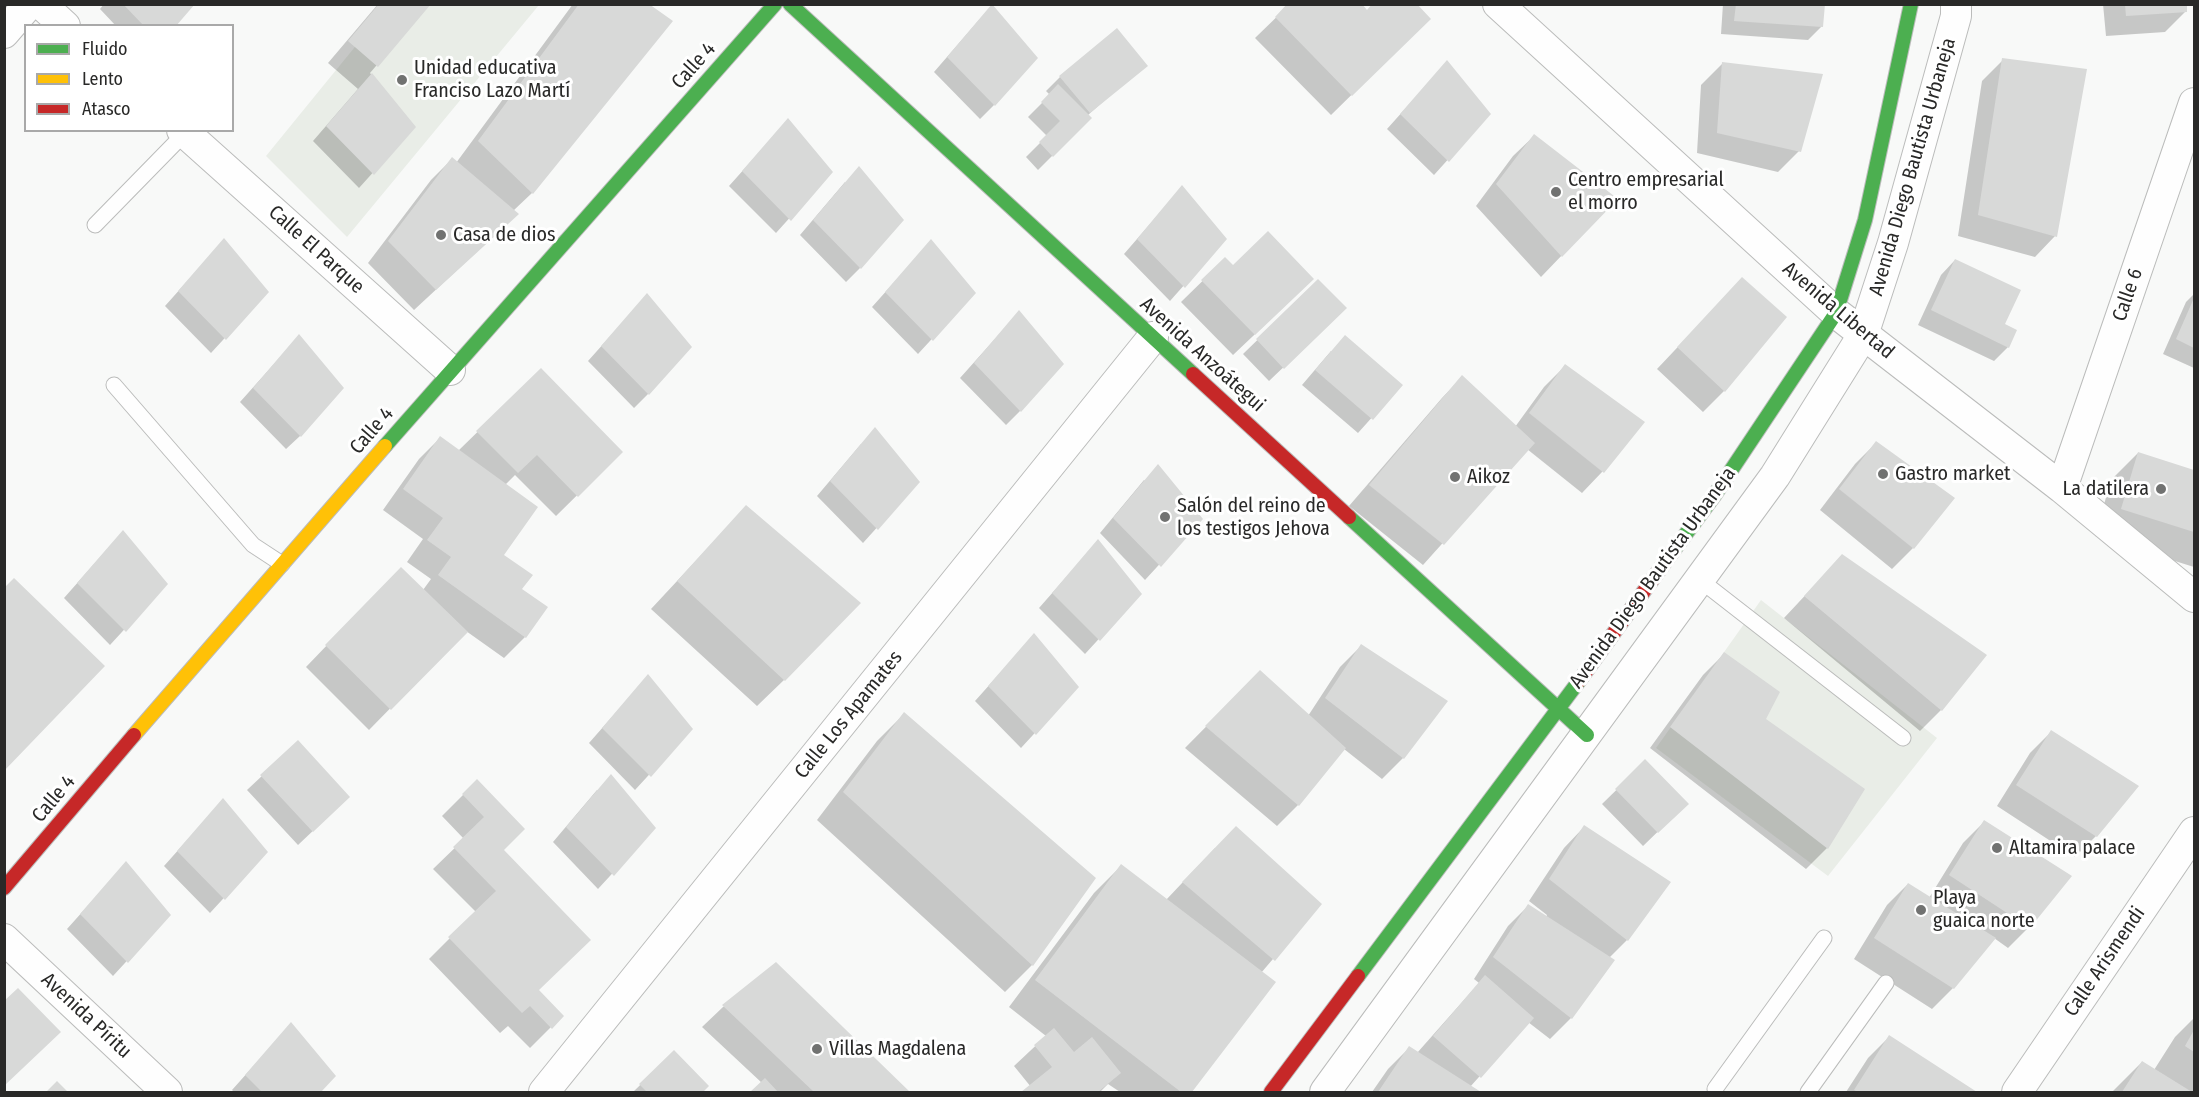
<!DOCTYPE html>
<meta charset="utf-8">
<style>
body{margin:0}
#map{position:relative;width:2199px;height:1097px;overflow:hidden;background:#f8f9f8;font-family:"Fira Sans Condensed",sans-serif}
canvas{display:block}
.frame{position:absolute;inset:0;border:6px solid #292928;pointer-events:none}
.legend{position:absolute;left:24px;top:24px;width:210px;height:108px;box-sizing:border-box;background:#fff;border:2px solid #a9a9a9;margin:0;padding:8px 10px;list-style:none;font-size:18px;color:#292928}
.legend li{display:flex;align-items:center;gap:12px;height:30px}
.legend b{width:30px;border:2px solid #a9a9a9}
</style>
<div id="map">
<canvas width="2199" height="1097"></canvas>
<div class="frame"></div>
<ul class="legend">
<li><b style="height:8px;background:#4caf50"></b>Fluido</li>
<li><b style="height:8px;background:#ffc107"></b>Lento</li>
<li><b style="height:8px;background:#c62828"></b>Atasco</li>
</ul>
</div>
<script>
const context = document.querySelector('canvas').getContext('2d');
context.lineJoin = 'round';
function paint(path, color) { context.fillStyle = color; context.fill(path, 'evenodd'); }
const toPath = rows => new Path2D(rows.map(r => 'M' + r).join(''));
function stroke(path, color, width, dash) { context.strokeStyle = color; context.lineWidth = width; context.lineCap = dash ? 'butt' : 'round'; context.setLineDash(dash || []); context.stroke(path); }
function drawText(font, color, halo, rows, align = 'center') {
  context.font = font + ' "Fira Sans Condensed",sans-serif'; context.lineWidth = 6; context.setLineDash([]); context.textBaseline = 'middle'; context.strokeStyle = halo; context.fillStyle = color; for (const [text, x, y, turn = 0] of rows) {
    context.save(); context.translate(x, y); context.rotate((+turn || 0) * Math.PI / 180); context.textAlign = isNaN(turn) ? turn : align; if (halo) context.strokeText(text, 0, 0); context.fillText(text, 0, 0); context.restore();
  }
}
paint(toPath([
 [389,5,539,5,347,237,266,156],
 [1761,600,1937,738,1828,876,1656,748]
]), '#e9ede7');
paint(toPath([
 [104,4,193,4,174,26,116,26,100,9],
 [378,4,429,4,370,73,414,127,359,188,313,141,358,89,328,63],
 [573,4,647,4,532,193,513,211,496,234,414,310,368,263,431,180,452,159,456,163],
 [1290,4,1367,12,1429,19,1331,115,1255,38],
 [1723,4,1823,4,1822,26,1808,40,1721,34],
 [2103,4,2185,4,2186,11,2165,32,2106,36],
 [979,20,994,105,980,119,934,72],
 [2003,60,2055,236,2035,257,1958,236,1982,81],
 [1447,62,1489,114,1434,175,1387,129],
 [1722,64,1799,151,1778,172,1697,153,1701,85],
 [1145,65,1088,115,1090,118,1038,170,1026,157,1047,136,1028,117,1050,95,1046,91,1060,77],
 [788,120,831,172,776,233,729,186],
 [1534,136,1615,200,1541,277,1476,206,1513,156],
 [845,182,860,268,846,282,800,235],
 [1182,187,1225,239,1170,301,1124,254],
 [224,240,267,292,211,353,165,306],
 [931,241,974,293,918,354,872,307],
 [1225,259,1233,267,1291,300,1233,355,1181,302],
 [1955,260,2008,347,1994,361,1918,325,1941,275],
 [1742,279,1724,391,1703,412,1657,369],
 [1318,281,1331,322,1269,381,1243,354],
 [2194,294,2194,368,2163,354,2186,302],
 [647,295,648,394,634,408,588,361],
 [1019,312,1020,411,1006,425,960,378],
 [299,336,300,436,286,449,240,402],
 [1331,351,1401,385,1358,433,1302,385],
 [1565,366,1642,422,1602,472,1582,493,1527,449,1423,565,1349,506,1442,398,1462,377,1515,427,1544,387],
 [541,370,621,452,556,516,515,475,505,485,502,555,520,590,525,637,504,658,466,631,369,730,306,667,380,590,423,590,431,579,407,562,423,539,383,510,419,459,440,438,458,451],
 [1876,443,1913,548,1892,569,1820,510,1855,464],
 [861,444,918,482,863,543,817,496],
 [2138,453,2194,472,2194,567,2095,536,2111,480],
 [1144,480,1201,519,1145,580,1100,533],
 [746,507,784,680,757,706,651,609],
 [1098,541,1140,594,1085,654,1039,608],
 [110,546,166,584,110,645,64,598],
 [1842,556,1985,655,1941,710,1920,731,1784,618],
 [1034,635,1077,687,1021,748,975,701],
 [1361,646,1446,701,1403,758,1382,779,1344,749,1298,805,1277,826,1185,748,1260,672,1308,716,1340,667],
 [1724,654,1764,719,1863,789,1827,848,1806,869,1650,748,1703,675],
 [648,676,691,729,635,790,589,743],
 [904,714,1094,879,1032,965,1005,992,817,820,877,741],
 [2051,732,2096,836,2075,857,1997,806,2030,753],
 [298,742,334,811,298,845,247,790],
 [1645,762,1672,818,1643,846,1602,804],
 [477,781,502,850,537,991,562,1016,530,1048,508,1026,500,1033,429,959,476,912,433,869,464,839,442,816],
 [597,790,654,828,598,889,553,842],
 [223,800,266,852,210,913,164,866],
 [1984,822,2029,927,2008,948,1994,938,1953,988,1932,1009,1854,959,1887,905,1908,884,1929,898,1963,843],
 [1584,827,1627,940,1609,958,1571,1018,1550,1039,1528,1022,1470,1087,1478,1092,1372,1092,1388,1069,1409,1048,1417,1053,1479,983,1474,979,1508,926,1528,906,1546,917,1547,915,1529,901,1564,848],
 [1215,848,1320,904,1261,973,1273,982,1191,1092,1120,1092,1108,1084,1100,1092,1024,1092,1031,1087,1014,1066,1046,1036,1009,1007,1094,893,1121,866,1166,900],
 [126,863,169,915,113,976,67,929],
 [776,964,908,1092,752,1092,762,1083,702,1027,723,1007],
 [2194,1018,2194,1092,2112,1092,2142,1062,2154,1070,2175,1037],
 [291,1024,334,1076,319,1092,234,1092,232,1090],
 [1889,1037,1974,1092,1846,1092,1868,1058],
 [674,1052,707,1086,701,1092,633,1092]
]), '#0003');
paint(toPath([
 [123,4,195,4,176,26,144,26],
 [379,4,431,4,378,67,348,41],
 [579,4,649,4,673,21,533,194,478,141],
 [992,4,1038,58,995,106,947,57],
 [1287,4,1362,4,1367,10,1372,4,1417,4,1431,19,1352,96,1275,17],
 [1736,4,1825,4,1823,27,1734,21],
 [2125,4,2187,4,2187,12,2126,16],
 [1117,28,1148,66,1090,113,1059,76],
 [2002,58,2087,69,2057,237,1978,215],
 [1447,60,1491,114,1449,162,1400,114],
 [1722,62,1823,74,1801,152,1717,133],
 [372,73,416,127,374,175,326,126],
 [1058,84,1092,118,1053,157,1039,142,1060,121,1041,102],
 [788,118,833,172,791,221,742,171],
 [1534,134,1618,199,1562,257,1496,184],
 [452,157,519,214,436,290,388,241],
 [859,166,904,220,861,269,813,220],
 [1182,185,1227,239,1185,288,1137,239],
 [1268,231,1314,279,1255,335,1201,280,1225,257,1233,265],
 [224,238,269,292,226,340,178,291],
 [931,239,976,293,933,341,885,292],
 [1955,259,2021,290,2005,324,2017,330,2009,348,1931,310],
 [1742,277,1787,317,1725,392,1677,347],
 [1318,279,1347,308,1284,369,1256,339],
 [647,293,692,347,649,395,601,346],
 [2194,298,2194,348,2176,339],
 [1019,310,1064,364,1021,412,974,363],
 [299,334,344,388,301,437,253,388],
 [1345,335,1403,385,1373,420,1315,370],
 [1565,364,1645,422,1604,473,1529,413],
 [541,368,623,452,578,497,537,455,518,473,476,431],
 [1462,375,1535,443,1444,545,1369,485],
 [875,427,920,482,878,530,830,481],
 [440,436,538,507,504,555,533,575,522,589,548,607,526,638,438,575,451,557,427,540,443,518,403,489],
 [1876,441,1955,498,1914,549,1839,489],
 [2138,452,2194,470,2194,532,2121,509],
 [1158,464,1203,519,1161,567,1113,518],
 [746,505,861,603,785,681,677,581],
 [123,530,168,584,126,632,77,583],
 [1098,539,1142,594,1100,641,1052,593],
 [1842,554,1987,655,1942,711,1804,596],
 [401,567,468,632,391,710,325,645],
 [14,578,105,666,4,771,4,588],
 [1034,633,1079,687,1036,735,988,686],
 [1361,644,1448,701,1404,759,1325,698],
 [1724,652,1780,692,1766,719,1865,789,1828,849,1670,727],
 [1260,670,1346,748,1299,806,1205,726],
 [648,674,693,729,651,777,602,728],
 [904,712,1096,878,1033,966,843,792],
 [2051,730,2139,786,2097,837,2016,785],
 [298,740,350,797,313,832,260,775],
 [1645,759,1689,804,1658,833,1615,789],
 [611,774,656,828,614,876,566,827],
 [477,779,525,829,504,850,591,940,539,990,564,1016,552,1029,530,1006,522,1013,448,937,496,891,453,847,484,817,462,794],
 [223,798,268,852,225,900,177,851],
 [1984,820,2072,876,2030,928,1949,875],
 [1584,825,1671,882,1628,941,1549,879],
 [1236,826,1322,904,1275,961,1182,882],
 [126,861,171,915,128,963,80,914],
 [1121,864,1276,982,1192,1092,1181,1092,1035,980],
 [1908,883,1996,938,1954,989,1874,938],
 [1528,904,1615,960,1572,1019,1493,957],
 [776,962,910,1092,814,1092,722,1005],
 [1485,975,1534,1018,1481,1078,1433,1036],
 [18,988,61,1032,4,1086,4,1001],
 [291,1022,336,1076,321,1092,262,1092,245,1075],
 [1054,1028,1074,1052,1092,1037,1121,1073,1098,1092,1021,1092,1052,1067,1034,1045],
 [2194,1030,2194,1052,2185,1046],
 [1889,1035,1977,1092,1858,1092,1854,1090],
 [1409,1046,1481,1092,1378,1092],
 [674,1050,709,1086,703,1092,647,1092,639,1084],
 [2142,1061,2192,1092,2122,1092],
 [765,1078,778,1092,750,1092],
 [57,1081,68,1092,46,1092]
]), '#d8d9d8');
const lane = toPath([
 [95,225,185,133],
 [114,385,253,545,282,564],
 [1700,580,1903,738],
 [1715,1089,1824,938],
 [1808,1092,1886,983]
]);
const street = toPath([
 [41,4,65,26],
 [1498,4,1836,313,2062,488,2194,597],
 [4,33,29,4],
 [182,130,450,370],
 [2062,488,2194,103],
 [4,939,167,1092],
 [544,1092,1153,337],
 [1325,1092,1775,476,1863,335,1893,243,1956,16,1956,4],
 [2017,1092,2194,832]
]);
const fast = toPath([
 [790,4,1193,374],
 [385,446,775,4],
 [1349,517,1587,735],
 [1668,558,1714,496,1836,313,1865,220,1911,4],
 [1358,976,1579,681]
]);
const slow = toPath([
 [134,735,385,446]
]);
const jam = toPath([
 [1193,374,1349,517],
 [1579,681,1668,558],
 [4,888,134,735],
 [1271,1092,1358,976]
]);
stroke(lane, '#bbbcbb', 17);
stroke(street, '#bbbcbb', 32);
stroke(fast, '#bbbcbb', 16);
stroke(slow, '#bbbcbb', 16);
stroke(jam, '#bbbcbb', 16);
stroke(lane, '#fefefe', 15);
stroke(street, '#fefefe', 30);
stroke(fast, '#4caf50', 14);
stroke(slow, '#ffc107', 14);
stroke(jam, '#c62828', 14);
for (const [x, y, r, color] of [
 [402,80,6,"#717271"],
 [1556,192,6,"#717271"],
 [441,235,6,"#717271"],
 [1883,474,6,"#717271"],
 [1455,477,6,"#717271"],
 [2161,489,6,"#717271"],
 [1165,517,6,"#717271"],
 [1997,848,6,"#717271"],
 [1921,910,6,"#717271"],
 [817,1049,6,"#717271"]
]) { const dot = new Path2D(); dot.arc(x, y, r, 0, 2 * Math.PI); context.fillStyle = color; context.fill(dot); stroke(dot, '#fff', 2); }
drawText('20px', '#292928', '#fff', [
 ["Calle 4",694,66,-48],
 ["Avenida Diego Bautista Urbaneja",1913,167,-74],
 ["Calle El Parque",316,250,42],
 ["Calle 6",2128,295,-71],
 ["Avenida Libertad",1838,311,40],
 ["Avenida Anzoátegui",1202,355,42],
 ["Calle 4",372,431,-49],
 ["Avenida Diego Bautista Urbaneja",1653,578,-54],
 ["Calle Los Apamates",849,715,-51],
 ["Calle 4",54,799,-50],
 ["Calle Arismendi",2105,962,-56],
 ["Avenida Píritu",86,1016,43]
]);
drawText('20px', '#292928', '#fff', [
 ["Unidad educativa",414,68],
 ["Franciso Lazo Martí",414,91],
 ["Centro empresarial",1568,180],
 ["el morro",1568,203],
 ["Casa de dios",453,235],
 ["Gastro market",1895,474],
 ["Aikoz",1467,477],
 ["La datilera",2149,489,"right"],
 ["Salón del reino de",1177,506],
 ["los testigos Jehova",1177,529],
 ["Altamira palace",2009,848],
 ["Playa",1933,898],
 ["guaica norte",1933,921],
 ["Villas Magdalena",829,1049]
], 'left');
</script>
